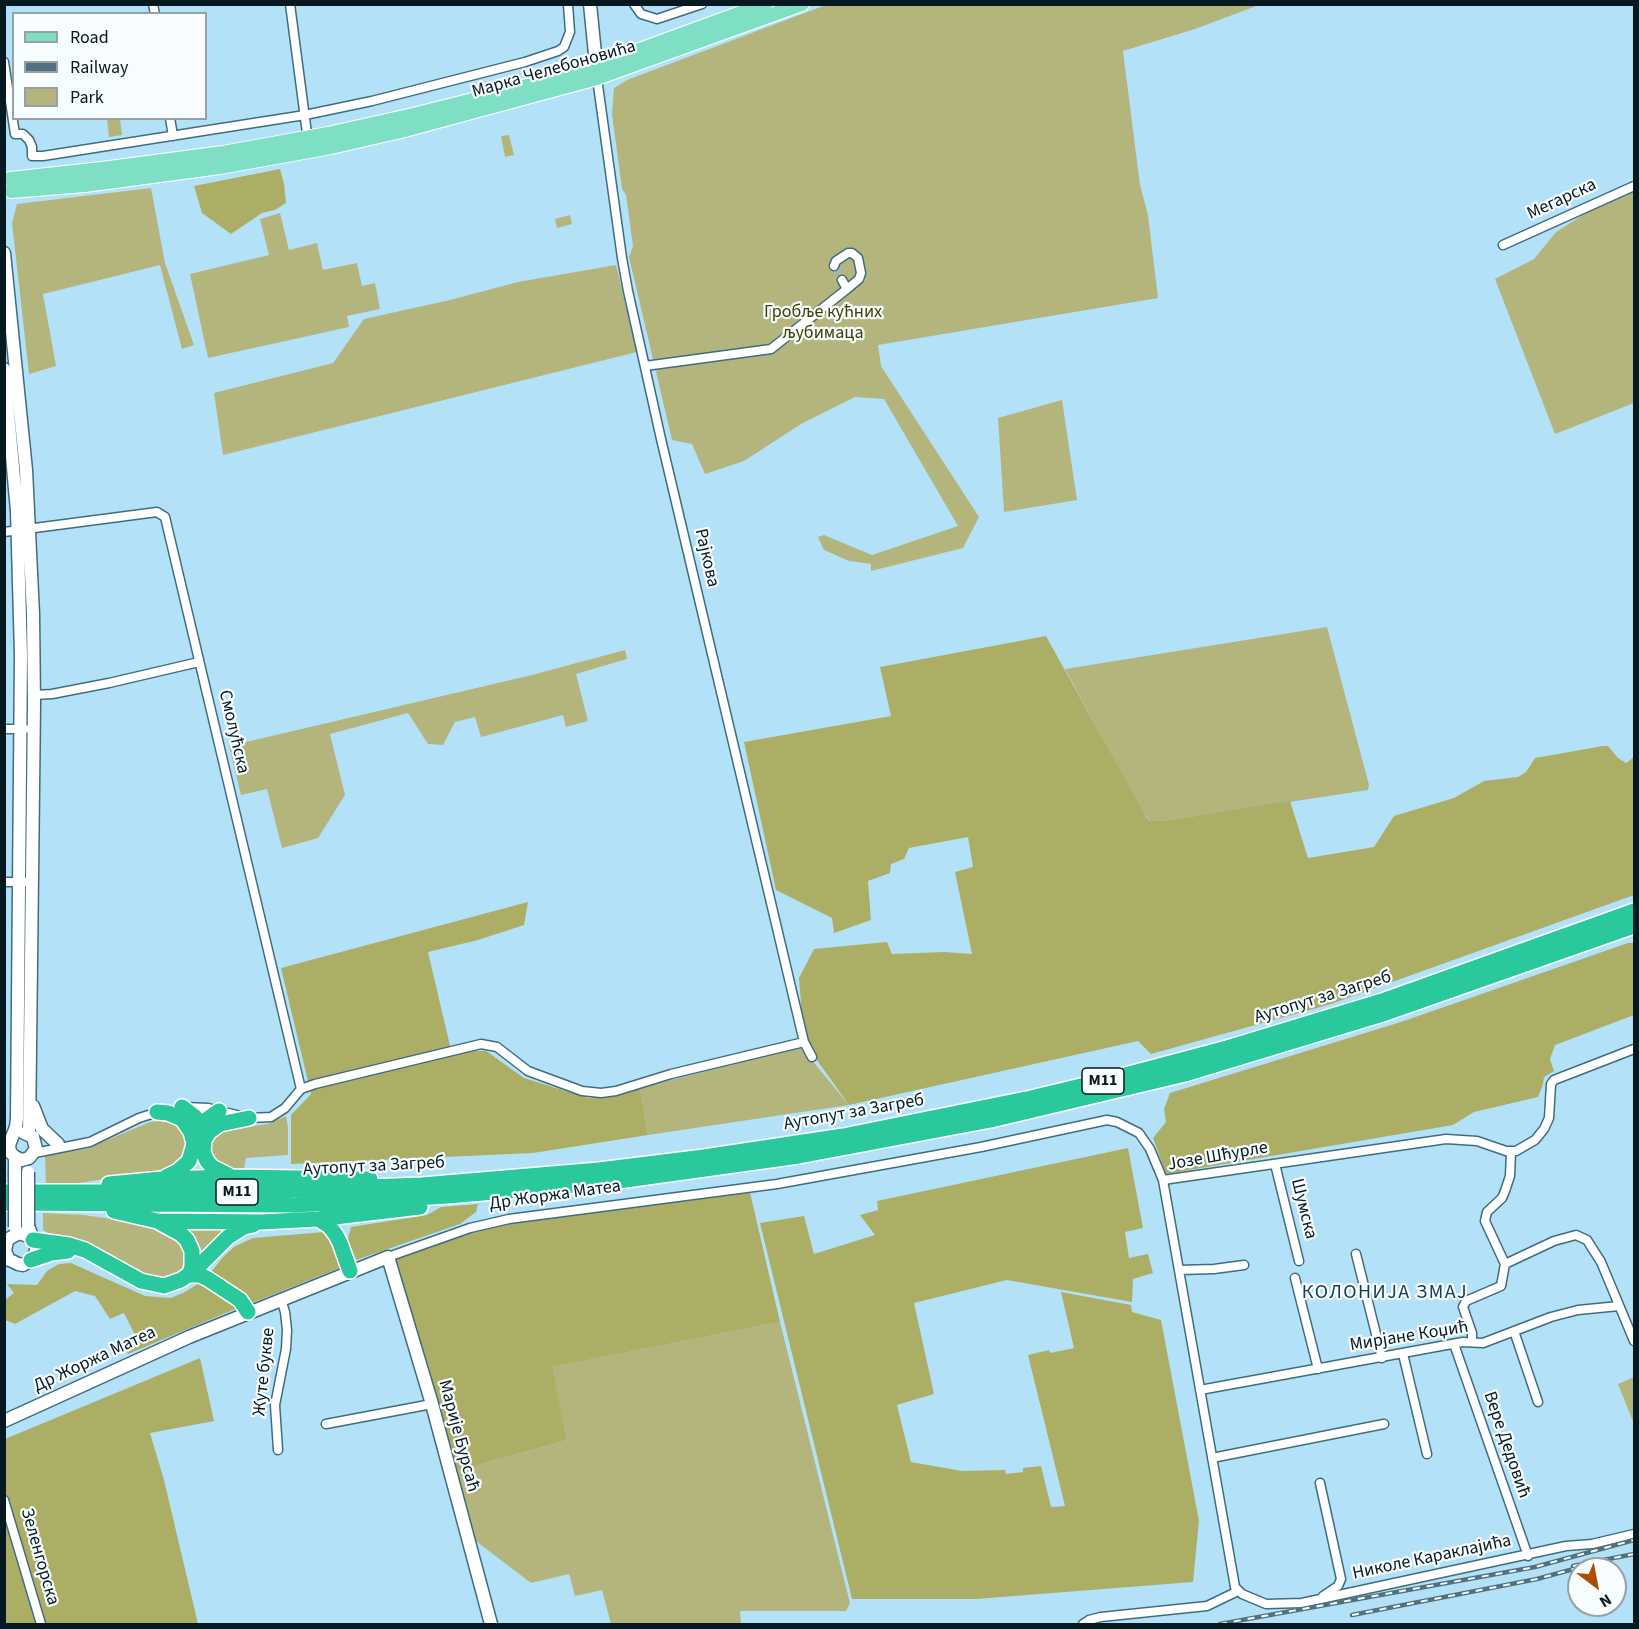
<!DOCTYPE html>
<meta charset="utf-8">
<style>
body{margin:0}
#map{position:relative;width:1639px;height:1629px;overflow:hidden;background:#b3e2f8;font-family:"Source Sans 3",sans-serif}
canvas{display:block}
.frame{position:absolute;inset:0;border:6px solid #071920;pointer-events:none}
.legend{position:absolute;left:12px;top:12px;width:195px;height:108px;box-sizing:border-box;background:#f7fcfe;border:2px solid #97a1a5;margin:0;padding:8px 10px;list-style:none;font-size:18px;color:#071920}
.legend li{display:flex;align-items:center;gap:12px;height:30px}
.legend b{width:30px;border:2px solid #97a1a5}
.north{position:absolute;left:1567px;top:1557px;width:60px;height:60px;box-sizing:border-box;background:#f7fcfe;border:2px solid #97a1a5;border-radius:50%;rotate:148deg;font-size:16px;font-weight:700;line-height:24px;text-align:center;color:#071920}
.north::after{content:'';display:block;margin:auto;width:21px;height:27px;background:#ac4d00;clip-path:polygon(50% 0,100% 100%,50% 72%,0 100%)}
</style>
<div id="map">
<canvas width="1639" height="1629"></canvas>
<div class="frame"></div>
<ul class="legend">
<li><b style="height:8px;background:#7fdfc4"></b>Road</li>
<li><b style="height:8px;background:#52717e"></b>Railway</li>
<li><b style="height:16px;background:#b4b57c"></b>Park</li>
</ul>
<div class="north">N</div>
</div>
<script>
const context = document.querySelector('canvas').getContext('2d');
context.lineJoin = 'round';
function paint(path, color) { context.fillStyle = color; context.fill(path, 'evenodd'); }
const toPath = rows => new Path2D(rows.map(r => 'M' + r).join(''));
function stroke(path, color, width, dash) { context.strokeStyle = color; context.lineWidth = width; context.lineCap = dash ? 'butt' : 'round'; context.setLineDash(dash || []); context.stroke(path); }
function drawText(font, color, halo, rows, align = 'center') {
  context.font = font + ' "Source Sans 3",sans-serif'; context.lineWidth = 4.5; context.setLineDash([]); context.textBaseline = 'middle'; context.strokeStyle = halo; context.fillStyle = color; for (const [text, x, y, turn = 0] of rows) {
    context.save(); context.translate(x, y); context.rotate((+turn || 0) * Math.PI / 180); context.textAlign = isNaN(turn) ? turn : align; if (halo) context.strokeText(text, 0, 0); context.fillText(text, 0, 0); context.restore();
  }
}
paint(toPath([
 [826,5,1259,5,1195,29,1123,51,1140,185,1148,215,1158,298,878,345,881,366,979,517,963,548,871,571,871,564,849,561,824,550,818,537,824,535,872,555,958,526,884,399,855,397,801,424,744,461,705,474,692,444,672,440,629,257,633,246,626,195,622,189,612,114,614,88,627,80],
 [107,119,120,119,122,135,109,137],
 [509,135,514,155,505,157,501,136],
 [151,188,165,263,194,345,182,349,160,265,43,294,56,366,29,374,12,223,17,204],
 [1634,191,1634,403,1555,434,1495,279,1534,259,1556,232,1594,208],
 [280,213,289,250,317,243,323,270,357,263,362,286,375,283,380,309,347,316,349,327,208,358,190,274,269,255,260,219],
 [570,215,572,224,557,228,555,219],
 [616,265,637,352,223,455,214,393,333,363,364,319,450,300,518,282],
 [1062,400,1077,500,1004,512,998,418],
 [1327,627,1369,785,1368,790,1165,821,1151,821,1142,812,1065,669],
 [625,650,627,659,576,674,588,721,566,727,563,715,481,737,475,717,455,722,443,745,428,744,408,713,330,734,345,795,318,838,282,848,267,789,241,795,229,746,532,675],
 [801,1047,849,1105,648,1135,640,1088],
 [286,1116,288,1127,288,1155,246,1158,244,1169,223,1167,211,1155,207,1145,211,1136,225,1130,268,1124],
 [165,1120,178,1124,191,1146,178,1165,164,1170,46,1188,45,1155,86,1149,150,1122],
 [43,1213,83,1215,156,1225,185,1244,185,1270,166,1279,144,1278,53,1236,43,1230],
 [181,1224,234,1226,196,1265,198,1248,196,1240],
 [780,1322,850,1603,846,1611,740,1611,741,1624,611,1624,602,1590,575,1596,569,1574,531,1583,472,1538,453,1472,567,1440,551,1367],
 [1634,1377,1634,1424,1618,1384]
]), '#b4b57c');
paint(toPath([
 [280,169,284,184,286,203,275,210,262,213,231,234,202,213,194,186],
 [1046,636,1146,817,1151,821,1165,821,1290,801,1308,858,1374,847,1394,816,1454,798,1484,781,1518,777,1526,772,1535,758,1603,746,1608,746,1618,758,1626,763,1634,757,1634,895,1331,1004,1151,1054,1138,1041,849,1105,804,1042,799,978,814,949,887,942,892,954,944,952,972,954,955,872,973,867,968,837,909,848,904,859,891,864,890,873,868,881,871,920,834,933,832,918,776,890,744,742,891,716,880,667],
 [528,902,524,925,478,940,428,952,451,1050,486,1051,524,1078,588,1098,609,1097,640,1088,648,1135,533,1153,291,1164,291,1115,311,1094,281,968],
 [1628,943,1634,943,1634,1015,1555,1045,1550,1059,1554,1071,1544,1077,1543,1084,1538,1097,1474,1112,1453,1125,1166,1174,1153,1138,1166,1122,1164,1109,1170,1093,1401,1022],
 [1128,1148,1143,1228,1125,1232,1129,1258,1148,1254,1153,1273,1133,1279,1132,1302,1007,1280,914,1303,934,1394,897,1405,911,1462,962,1471,1005,1470,1006,1474,1023,1472,1023,1468,1041,1466,1051,1507,1065,1506,1028,1355,1049,1350,1050,1353,1074,1348,1061,1292,1131,1305,1132,1312,1161,1320,1199,1521,1193,1582,976,1599,852,1599,760,1223,804,1216,814,1254,875,1235,860,1215,878,1210,877,1201],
 [749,1188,780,1322,552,1367,567,1440,453,1472,388,1257,491,1222],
 [478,1204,476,1212,460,1224,356,1260,348,1239,351,1227,427,1215,441,1207],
 [325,1232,342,1267,252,1303,211,1272,224,1256,234,1247,253,1238],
 [71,1263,145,1296,171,1298,185,1292,201,1282,240,1307,128,1354,123,1342,135,1335,124,1313,110,1319,95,1296,75,1291,15,1324,5,1320,5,1300,14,1293,7,1284,37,1285,47,1271,59,1264],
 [200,1358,214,1421,150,1433,164,1480,198,1624,5,1624,5,1439]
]), '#adae65');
stroke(toPath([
 [834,266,842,280]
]), '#91bacd', 8, [8, 4]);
const street = toPath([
 [153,4,155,14],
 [290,4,308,141],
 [634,4,641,14,657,19,702,4],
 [4,62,15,134,23,134,29,140,32,147,32,156,43,156,305,115,372,101,525,62,558,51,564,47,570,32,568,4],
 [597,78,622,258,628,291,661,439,804,1042,812,1057],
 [170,118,173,136],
 [1503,245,1634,186],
 [834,266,836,261,848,253,852,253,858,258,861,273,859,279,847,289,842,280],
 [645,366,771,349,847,289],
 [4,532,157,512,165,517,301,1089],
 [34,695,52,694,109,683,199,662],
 [4,729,25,729],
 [4,882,32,882],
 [185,1107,208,1108,249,1118,271,1117,285,1108,301,1089,315,1084,481,1044,497,1047,528,1071,582,1091,601,1093,616,1091,671,1074,804,1042],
 [35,1153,90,1142,139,1118,161,1111],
 [1275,1164,1299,1261],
 [1163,1180,1446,1139,1477,1141,1506,1151,1516,1151,1535,1140,1544,1129,1549,1118,1551,1084,1554,1080,1634,1049],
 [1356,1254,1382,1358],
 [388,1257,470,1228,509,1219,777,1184,981,1147,1107,1120,1117,1122,1139,1133,1150,1149,1163,1180,1234,1581,1235,1587,1242,1594,1266,1604,1302,1603,1566,1546,1592,1544,1634,1534],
 [1505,1264,1485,1221,1487,1212,1502,1198,1505,1191,1510,1176,1511,1152],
 [1179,1270,1214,1269,1244,1265],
 [1295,1278,1318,1369],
 [1514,1331,1538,1402],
 [1472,1342,1472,1333,1463,1307,1466,1301,1501,1286,1505,1264,1554,1241,1576,1235,1587,1240,1601,1262,1634,1341],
 [1454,1344,1528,1556],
 [1403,1354,1427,1454],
 [1200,1390,1463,1342,1483,1343,1551,1317,1578,1310,1619,1306],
 [326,1424,432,1404],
 [278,1450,275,1405,286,1349,287,1330,285,1312,281,1299],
 [1212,1458,1384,1424],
 [1320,1483,1341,1579,1338,1586,1323,1596],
 [4,1500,41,1624],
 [1083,1624,1089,1620,1101,1617,1207,1606,1238,1591]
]);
const secondary = toPath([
 [590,4,597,74],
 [4,253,26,470,33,614,34,703,29,1135],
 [4,369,17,511,21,655,17,1118,16,1127,9,1145,10,1152,15,1157,15,1173],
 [33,1106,42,1129,58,1144],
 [15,1157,22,1160,29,1158,36,1149,33,1137,24,1133],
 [4,1257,18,1264,23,1265,31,1260,36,1252,36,1247,28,1226],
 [9,1260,5,1251,7,1241,10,1238,19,1233,31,1237],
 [4,1421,189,1337,388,1257,432,1404,491,1624]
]);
const primary = toPath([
 [10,179,102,169,223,153,328,134,413,115,513,90,596,66,765,4],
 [11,191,85,185,220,167,331,147,401,131,597,78,802,4]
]);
const highway = toPath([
 [182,1107,195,1117,200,1125,204,1140,203,1152,207,1161,212,1167,228,1175],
 [157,1112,168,1113,182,1119,191,1132,194,1144,189,1161,178,1171,166,1177],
 [197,1133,202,1123,219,1111],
 [204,1140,209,1132,220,1124,249,1118],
 [109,1184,162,1179,231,1177,370,1179],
 [4,1192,234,1192,422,1185,599,1170,704,1157,843,1136,1031,1098,1110,1079,1227,1048,1382,1001,1634,911],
 [4,1203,294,1205,448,1196,611,1182,799,1156,991,1120,1185,1074,1386,1013,1634,926],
 [114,1211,157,1221,181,1234,187,1240,192,1251,192,1267,189,1275],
 [318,1219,329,1226,336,1235,340,1243,350,1271],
 [157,1221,262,1222,318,1219,420,1207],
 [33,1240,69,1245,85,1250,141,1281,164,1286,181,1280,195,1270,228,1237,244,1227,253,1225],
 [31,1260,52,1253,68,1251],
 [189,1275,200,1275,208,1279,240,1300,248,1312]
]);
stroke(street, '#406c7f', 11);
stroke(secondary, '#406c7f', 15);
stroke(primary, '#fff', 16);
stroke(highway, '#fff', 18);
stroke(street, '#fff', 8);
stroke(secondary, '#fff', 12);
stroke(primary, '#7fdfc4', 14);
stroke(highway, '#29c99d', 15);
const rail = toPath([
 [1573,1566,1634,1554],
 [1352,1615,1537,1579,1581,1567],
 [1220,1624,1535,1567,1634,1540]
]);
stroke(rail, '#52717e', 4.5);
stroke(rail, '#f7fcfe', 2, [7]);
const secondaryBridge = toPath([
 [28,1172,28,1226],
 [15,1227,15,1173]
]);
stroke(secondaryBridge, '#406c7f', 15, []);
stroke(secondaryBridge, '#fff', 12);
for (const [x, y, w] of [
 [1103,1081,42],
 [237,1192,42]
]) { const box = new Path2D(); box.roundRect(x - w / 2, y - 13, w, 26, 4.5); context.fillStyle = '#f7fcfe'; context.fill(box); stroke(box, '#071920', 1.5); }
drawText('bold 16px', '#071920', null, [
 ["M11",1103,1081],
 ["M11",237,1192]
]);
drawText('18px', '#071920', '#f7fcfe', [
 ["Марка Челебоновића",554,70,-16],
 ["Мегарска",1562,200,-25],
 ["Рајкова",706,558,77],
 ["Смолућска",233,732,77],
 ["Аутопут за Загреб",1323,998,-17],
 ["Аутопут за Загреб",854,1113,-10],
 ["Јозе Шћурле",1218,1157,-10],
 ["Аутопут за Загреб",374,1167,-3],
 ["Др Жоржа Матеа",555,1196,-8],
 ["Шумска",1303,1209,76],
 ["Мирјане Коџић",1409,1337,-9],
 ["Др Жоржа Матеа",95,1360,-25],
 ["Жуте букве",265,1372,-84],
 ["Марије Бурсаћ",458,1436,75],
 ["Вере Дедовић",1506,1445,71],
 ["Зеленгорска",39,1557,74],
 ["Николе Караклајића",1432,1558,-12]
]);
drawText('18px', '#3f3f03', '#f7fcfe', [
 ["Гробље кућних",823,313],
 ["љубимаца",823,334]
]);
context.letterSpacing = '1.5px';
drawText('20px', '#134053', '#f7fcfe', [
 ["КОЛОНИЈА ЗМАЈ",1385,1294]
]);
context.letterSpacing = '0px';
</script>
